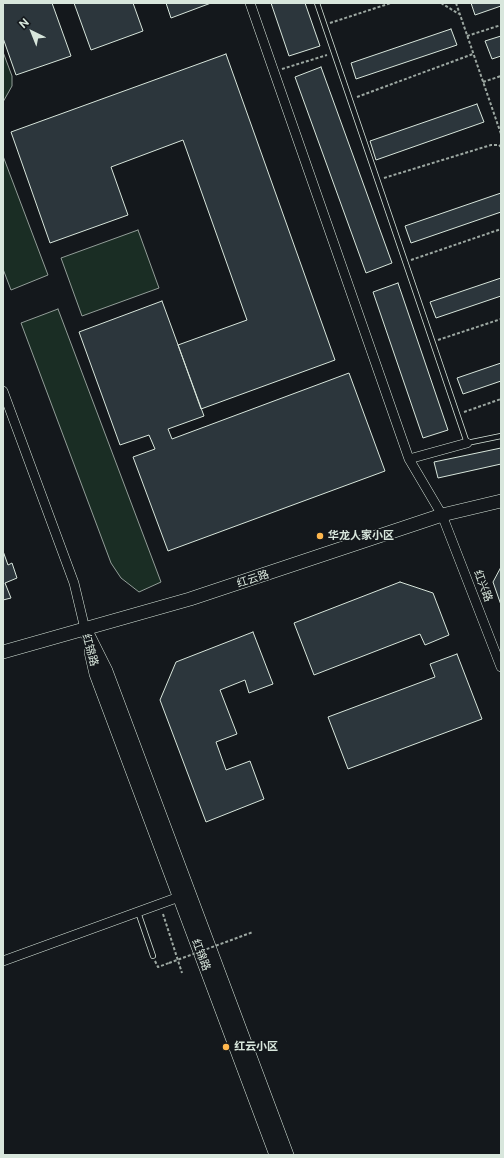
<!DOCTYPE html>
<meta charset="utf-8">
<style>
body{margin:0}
#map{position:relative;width:504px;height:1158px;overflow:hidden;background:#14181c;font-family:"Public Sans",sans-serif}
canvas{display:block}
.frame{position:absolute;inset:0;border:4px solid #d8e6dc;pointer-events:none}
.north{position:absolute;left:12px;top:12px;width:40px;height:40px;-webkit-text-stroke:3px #14181c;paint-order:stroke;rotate:317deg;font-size:11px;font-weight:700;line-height:16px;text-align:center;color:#d8e6dc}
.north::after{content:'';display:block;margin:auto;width:14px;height:18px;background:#d8e6dc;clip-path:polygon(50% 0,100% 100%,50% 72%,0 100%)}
</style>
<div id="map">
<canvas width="504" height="1158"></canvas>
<div class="frame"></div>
<div class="north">N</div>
</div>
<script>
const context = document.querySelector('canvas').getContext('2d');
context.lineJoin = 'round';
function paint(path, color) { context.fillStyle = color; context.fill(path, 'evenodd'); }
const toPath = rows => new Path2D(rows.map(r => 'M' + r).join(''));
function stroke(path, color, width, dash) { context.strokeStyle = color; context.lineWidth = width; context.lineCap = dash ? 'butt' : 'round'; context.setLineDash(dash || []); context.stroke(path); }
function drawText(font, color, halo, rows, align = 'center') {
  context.font = font + ' "Public Sans","Noto Sans SC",sans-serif'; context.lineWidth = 3; context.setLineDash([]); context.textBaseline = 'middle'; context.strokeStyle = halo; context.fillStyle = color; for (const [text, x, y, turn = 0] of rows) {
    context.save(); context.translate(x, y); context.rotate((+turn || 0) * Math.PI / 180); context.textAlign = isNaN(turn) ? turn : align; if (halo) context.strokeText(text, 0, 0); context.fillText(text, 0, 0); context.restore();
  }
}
const green = toPath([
 [3,52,12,76,12,86,3,102,3,52],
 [3,156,48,275,11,290,3,269,3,156],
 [138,230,159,288,82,316,61,258,138,230],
 [58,309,161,582,139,592,121,578,111,563,21,323,58,309]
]);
paint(green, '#1a2d24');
stroke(green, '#939e99', 1);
const building = toPath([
 [3,3,52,3,71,56,16,75,3,38,3,3],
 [74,3,133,3,143,31,91,50,74,3],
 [166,3,211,3,171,18,166,3],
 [271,3,305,3,320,46,289,56,271,3],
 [471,3,501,3,501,6,475,15,471,3],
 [451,29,457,45,356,79,351,63,451,29],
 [501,36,501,56,492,59,485,41,501,36],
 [226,54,335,360,201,409,178,345,247,320,183,140,111,167,128,215,50,243,11,132,226,54],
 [321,67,392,263,366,273,295,77,321,67],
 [477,104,484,122,376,160,370,141,477,104],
 [501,193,501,212,411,243,405,226,501,193],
 [501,278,501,296,436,318,430,302,501,278],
 [398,283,448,430,423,438,373,292,398,283],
 [162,301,204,416,168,429,172,439,349,373,385,471,168,551,133,457,155,449,149,435,120,445,79,332,162,301],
 [501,363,501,381,463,394,457,378,501,363],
 [501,448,501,464,438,478,434,462,501,448],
 [3,551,8,565,12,563,17,578,5,583,11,598,3,600,3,551],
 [501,567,501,605,493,582,501,567],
 [400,582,433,593,449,635,425,645,420,634,314,675,294,623,400,582],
 [253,632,273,684,249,693,245,680,220,690,237,734,216,742,226,770,250,761,264,799,206,822,160,700,176,662,253,632],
 [457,654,482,719,348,769,328,717,435,677,430,664,457,654]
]);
paint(building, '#2c363c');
stroke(building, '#d8e6dc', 1);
const lane = toPath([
 [317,3,467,443,501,436],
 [138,912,153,956]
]);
const street = toPath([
 [250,3,409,459,442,515,501,667],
 [3,391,74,583,85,629],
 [409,459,467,443],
 [3,961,179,897]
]);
const secondary = toPath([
 [85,629,106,671,287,1155],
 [3,652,190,599,442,515,501,501],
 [91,652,96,674,276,1155]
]);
stroke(lane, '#d8e6dc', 6);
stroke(street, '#d8e6dc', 10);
stroke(secondary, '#d8e6dc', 14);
stroke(toPath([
 [441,3,459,14],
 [456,3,501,134],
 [330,23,391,3],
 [467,36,501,25],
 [282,69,327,55],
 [483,82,501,76],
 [357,97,473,54],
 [384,178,491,145,499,145,501,147],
 [411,260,501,229],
 [438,340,501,319],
 [464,412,501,399],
 [163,914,182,973],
 [155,961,158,967,169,963]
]), '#9da8a2', 2, [3, 2]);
stroke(lane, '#14181c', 4.5);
stroke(street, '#14181c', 9);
stroke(secondary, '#14181c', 13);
stroke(toPath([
 [169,963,253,932]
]), '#9da8a2', 2, [3, 2]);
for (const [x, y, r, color] of [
 [320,536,4,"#ffb74d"],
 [226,1047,4,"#ffb74d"]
]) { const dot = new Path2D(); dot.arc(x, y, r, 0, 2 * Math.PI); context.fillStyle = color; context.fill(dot); stroke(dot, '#14181c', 1.5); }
drawText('bold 11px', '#d8e6dc', '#14181c', [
 ["华龙人家小区",328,536],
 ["红云小区",234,1047]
], 'left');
drawText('11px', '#d8e6dc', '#14181c', [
 ["红云路",253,579,-18],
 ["红兴路",483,586,69],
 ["红锦路",90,650,75],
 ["红锦路",201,955,69]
]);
</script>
